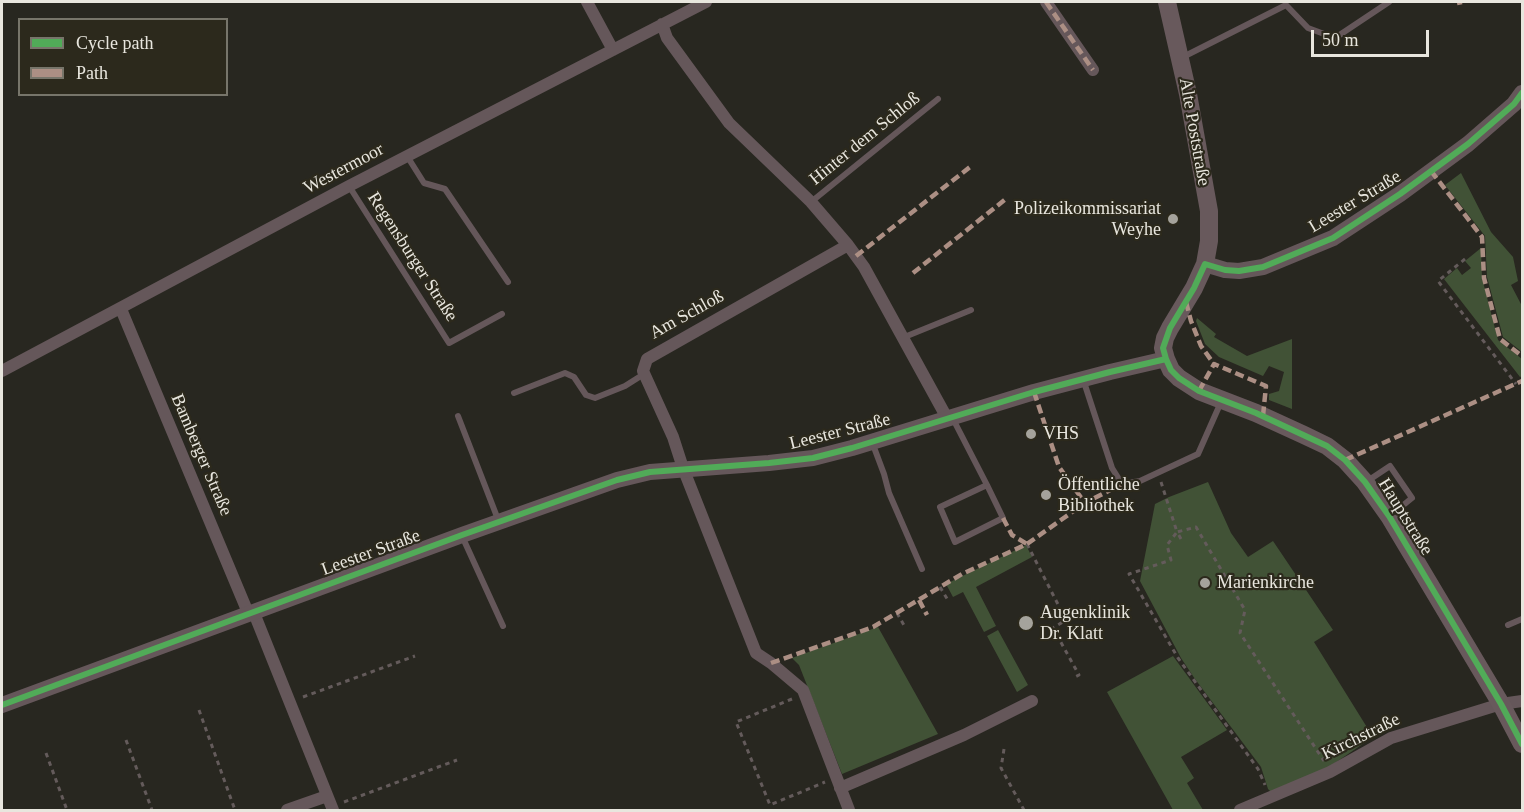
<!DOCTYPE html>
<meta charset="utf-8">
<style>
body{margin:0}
#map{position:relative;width:1524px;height:812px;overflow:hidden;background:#282720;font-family:"Times New Roman",serif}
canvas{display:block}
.frame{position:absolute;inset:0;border:3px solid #e8e6de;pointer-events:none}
.legend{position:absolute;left:18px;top:18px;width:210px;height:78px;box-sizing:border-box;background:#2c291c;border:2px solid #77756a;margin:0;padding:8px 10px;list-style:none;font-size:18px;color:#e8e6de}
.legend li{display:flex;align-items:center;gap:12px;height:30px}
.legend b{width:30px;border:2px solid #77756a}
.scale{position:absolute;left:1311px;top:30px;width:118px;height:27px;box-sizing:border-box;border:3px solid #e8e6de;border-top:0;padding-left:8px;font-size:18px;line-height:21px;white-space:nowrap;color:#e8e6de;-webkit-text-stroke:4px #2c291c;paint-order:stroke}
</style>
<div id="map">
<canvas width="1524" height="812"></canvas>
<div class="frame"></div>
<ul class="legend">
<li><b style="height:8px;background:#51ab58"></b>Cycle path</li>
<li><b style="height:8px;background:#ac8f84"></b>Path</li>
</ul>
<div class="scale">50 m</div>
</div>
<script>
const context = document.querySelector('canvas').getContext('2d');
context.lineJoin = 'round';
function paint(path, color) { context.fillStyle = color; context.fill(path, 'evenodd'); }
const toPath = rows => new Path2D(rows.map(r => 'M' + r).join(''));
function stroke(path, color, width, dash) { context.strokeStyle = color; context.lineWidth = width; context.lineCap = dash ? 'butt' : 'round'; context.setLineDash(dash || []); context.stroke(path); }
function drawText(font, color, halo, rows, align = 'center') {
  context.font = font + ' "Times New Roman",serif'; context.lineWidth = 4.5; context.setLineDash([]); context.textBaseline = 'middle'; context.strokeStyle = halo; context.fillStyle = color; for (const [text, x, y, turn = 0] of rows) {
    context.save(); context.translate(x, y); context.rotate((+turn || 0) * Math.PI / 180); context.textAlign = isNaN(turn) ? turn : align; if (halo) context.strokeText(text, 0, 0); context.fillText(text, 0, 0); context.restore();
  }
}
paint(toPath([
 [1461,173,1491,232,1513,257,1518,281,1511,285,1522,306,1522,352,1503,337,1487,277,1485,236,1445,185],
 [1481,248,1482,278,1498,340,1522,359,1522,376,1520,377,1444,279,1457,268,1462,275,1471,268,1465,261],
 [1197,318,1216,334,1214,337,1247,356,1292,339,1292,409,1269,400,1269,394,1279,391,1284,372,1269,366,1263,376,1219,357,1205,344,1196,321],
 [1208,482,1231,533,1248,557,1273,541,1333,630,1314,642,1373,737,1329,767,1272,793,1268,789,1261,767,1195,679,1181,658,1140,581,1155,504,1169,497],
 [1026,545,1032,557,976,587,996,626,984,632,963,592,953,597,946,584],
 [878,627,938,734,842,774,799,665,792,658],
 [998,630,1028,685,1017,692,987,636],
 [1173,656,1227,730,1181,757,1194,778,1187,783,1203,810,1173,810,1107,692]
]), '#415236');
stroke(toPath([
 [1465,259,1438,281,1516,384],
 [1161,482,1177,532,1167,545,1171,560,1129,574,1178,658,1258,769,1265,785],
 [1181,539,1177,532,1196,527,1245,610,1240,633,1324,761],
 [1027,544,1066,620,1053,628,1079,675,1073,678],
 [940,587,949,602],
 [897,613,905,627],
 [303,697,415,656],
 [792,699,736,722,770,805,825,782],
 [199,710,235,810],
 [126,740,152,810],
 [1004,749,1001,768,1024,810],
 [46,753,67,810],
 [344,802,457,760]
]), '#645b5b', 3, [4.5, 4.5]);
stroke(toPath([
 [1181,58,1286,5,1308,28,1335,38,1389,2],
 [407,156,424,183,445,189,508,282],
 [349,186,449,343,502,314],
 [811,202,938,99],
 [902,338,971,310],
 [1083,379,1112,468,1122,484,1140,481,1198,454,1221,402],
 [514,393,565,373,574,377,586,395,595,398,625,386,644,374],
 [458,416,499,522],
 [952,417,987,485,940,507,955,542,1003,518,987,485],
 [872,442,884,474,889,493,922,569],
 [1366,482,1390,466,1412,498,1391,515],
 [462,536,503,626],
 [1508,625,1522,619]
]), '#65575a', 6);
stroke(toPath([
 [587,2,613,50],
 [1046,2,1093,70],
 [662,24,667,38,729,123,811,202,848,245,864,267,947,418],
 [848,245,647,359,643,371,673,437,683,468,756,653,771,663,803,690,849,810],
 [121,309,249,615],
 [2,371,349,186,706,2],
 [254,613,333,810],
 [840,788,964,735,1032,701],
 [287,810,327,796],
 [1240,810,1330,772,1391,738,1501,704,1522,701]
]), '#65575a', 12);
stroke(toPath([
 [1205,264,1225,270,1239,271,1263,267,1333,238,1400,194,1468,144,1514,104,1522,93],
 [2,705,462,535,617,480,650,472,769,463,813,458,852,448,1034,392,1110,372,1166,359]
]), '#65575a', 16);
stroke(toPath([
 [1167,2,1188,94,1209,211,1209,241,1205,264,1194,288,1170,328,1165,338,1163,348,1166,359,1171,370,1179,378,1199,391,1256,413,1304,435,1327,446,1345,460,1365,482,1389,516,1501,704,1522,744]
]), '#68595c', 18);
stroke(toPath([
 [1046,2,1093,70],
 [1457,3,1462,2],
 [1431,171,1482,237,1484,278,1500,339,1522,356],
 [856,256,970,167],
 [913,273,1007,198],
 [1186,302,1191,321,1201,346,1214,364],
 [1199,391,1214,364,1266,386,1263,416],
 [1034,392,1059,467,1085,503],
 [1345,460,1522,381],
 [1003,518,1012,535,1027,544],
 [919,600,927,615],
 [771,663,873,627,962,574,1027,544,1085,503,1122,484]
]), '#ac8f84', 4.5, [9, 4.5]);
stroke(toPath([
 [1522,93,1514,104,1468,144,1400,194,1333,238,1263,267,1239,271,1225,270,1205,264,1194,288,1170,328,1163,348,1166,359,1171,370,1179,378,1199,391,1256,413,1327,446,1345,460,1365,482,1389,516,1501,704,1522,744],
 [2,705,462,535,617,480,650,472,769,463,813,458,852,448,1034,392,1110,372,1166,359]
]), '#51ab58', 6);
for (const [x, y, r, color] of [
 [1173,219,6,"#a5a39c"],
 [1031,434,6,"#a5a39c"],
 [1046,495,6,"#a5a39c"],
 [1205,583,6,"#a5a39c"],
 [1026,623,8,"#a5a39c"]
]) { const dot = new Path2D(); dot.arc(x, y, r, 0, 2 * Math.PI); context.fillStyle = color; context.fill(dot); stroke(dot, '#2c291c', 2); }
drawText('18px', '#e8e6de', '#2c291c', [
 ["Alte Poststraße",1194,132,80],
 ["Hinter dem Schloß",865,139,-39],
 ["Westermoor",344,169,-28],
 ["Leester Straße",1355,202,-31],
 ["Regensburger Straße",412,257,57],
 ["Am Schloß",687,315,-29],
 ["Leester Straße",840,432,-14],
 ["Bamberger Straße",201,455,67],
 ["Hauptstraße",1405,517,58],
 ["Leester Straße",371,553,-20],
 ["Kirchstraße",1361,737,-26]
]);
drawText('18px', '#e8e6de', '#2c291c', [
 ["Polizeikommissariat",1161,209,"right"],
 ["Weyhe",1161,230,"right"],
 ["VHS",1043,434],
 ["Öffentliche",1058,485],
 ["Bibliothek",1058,506],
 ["Marienkirche",1217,583],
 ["Augenklinik",1040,613],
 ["Dr. Klatt",1040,634]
], 'left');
</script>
